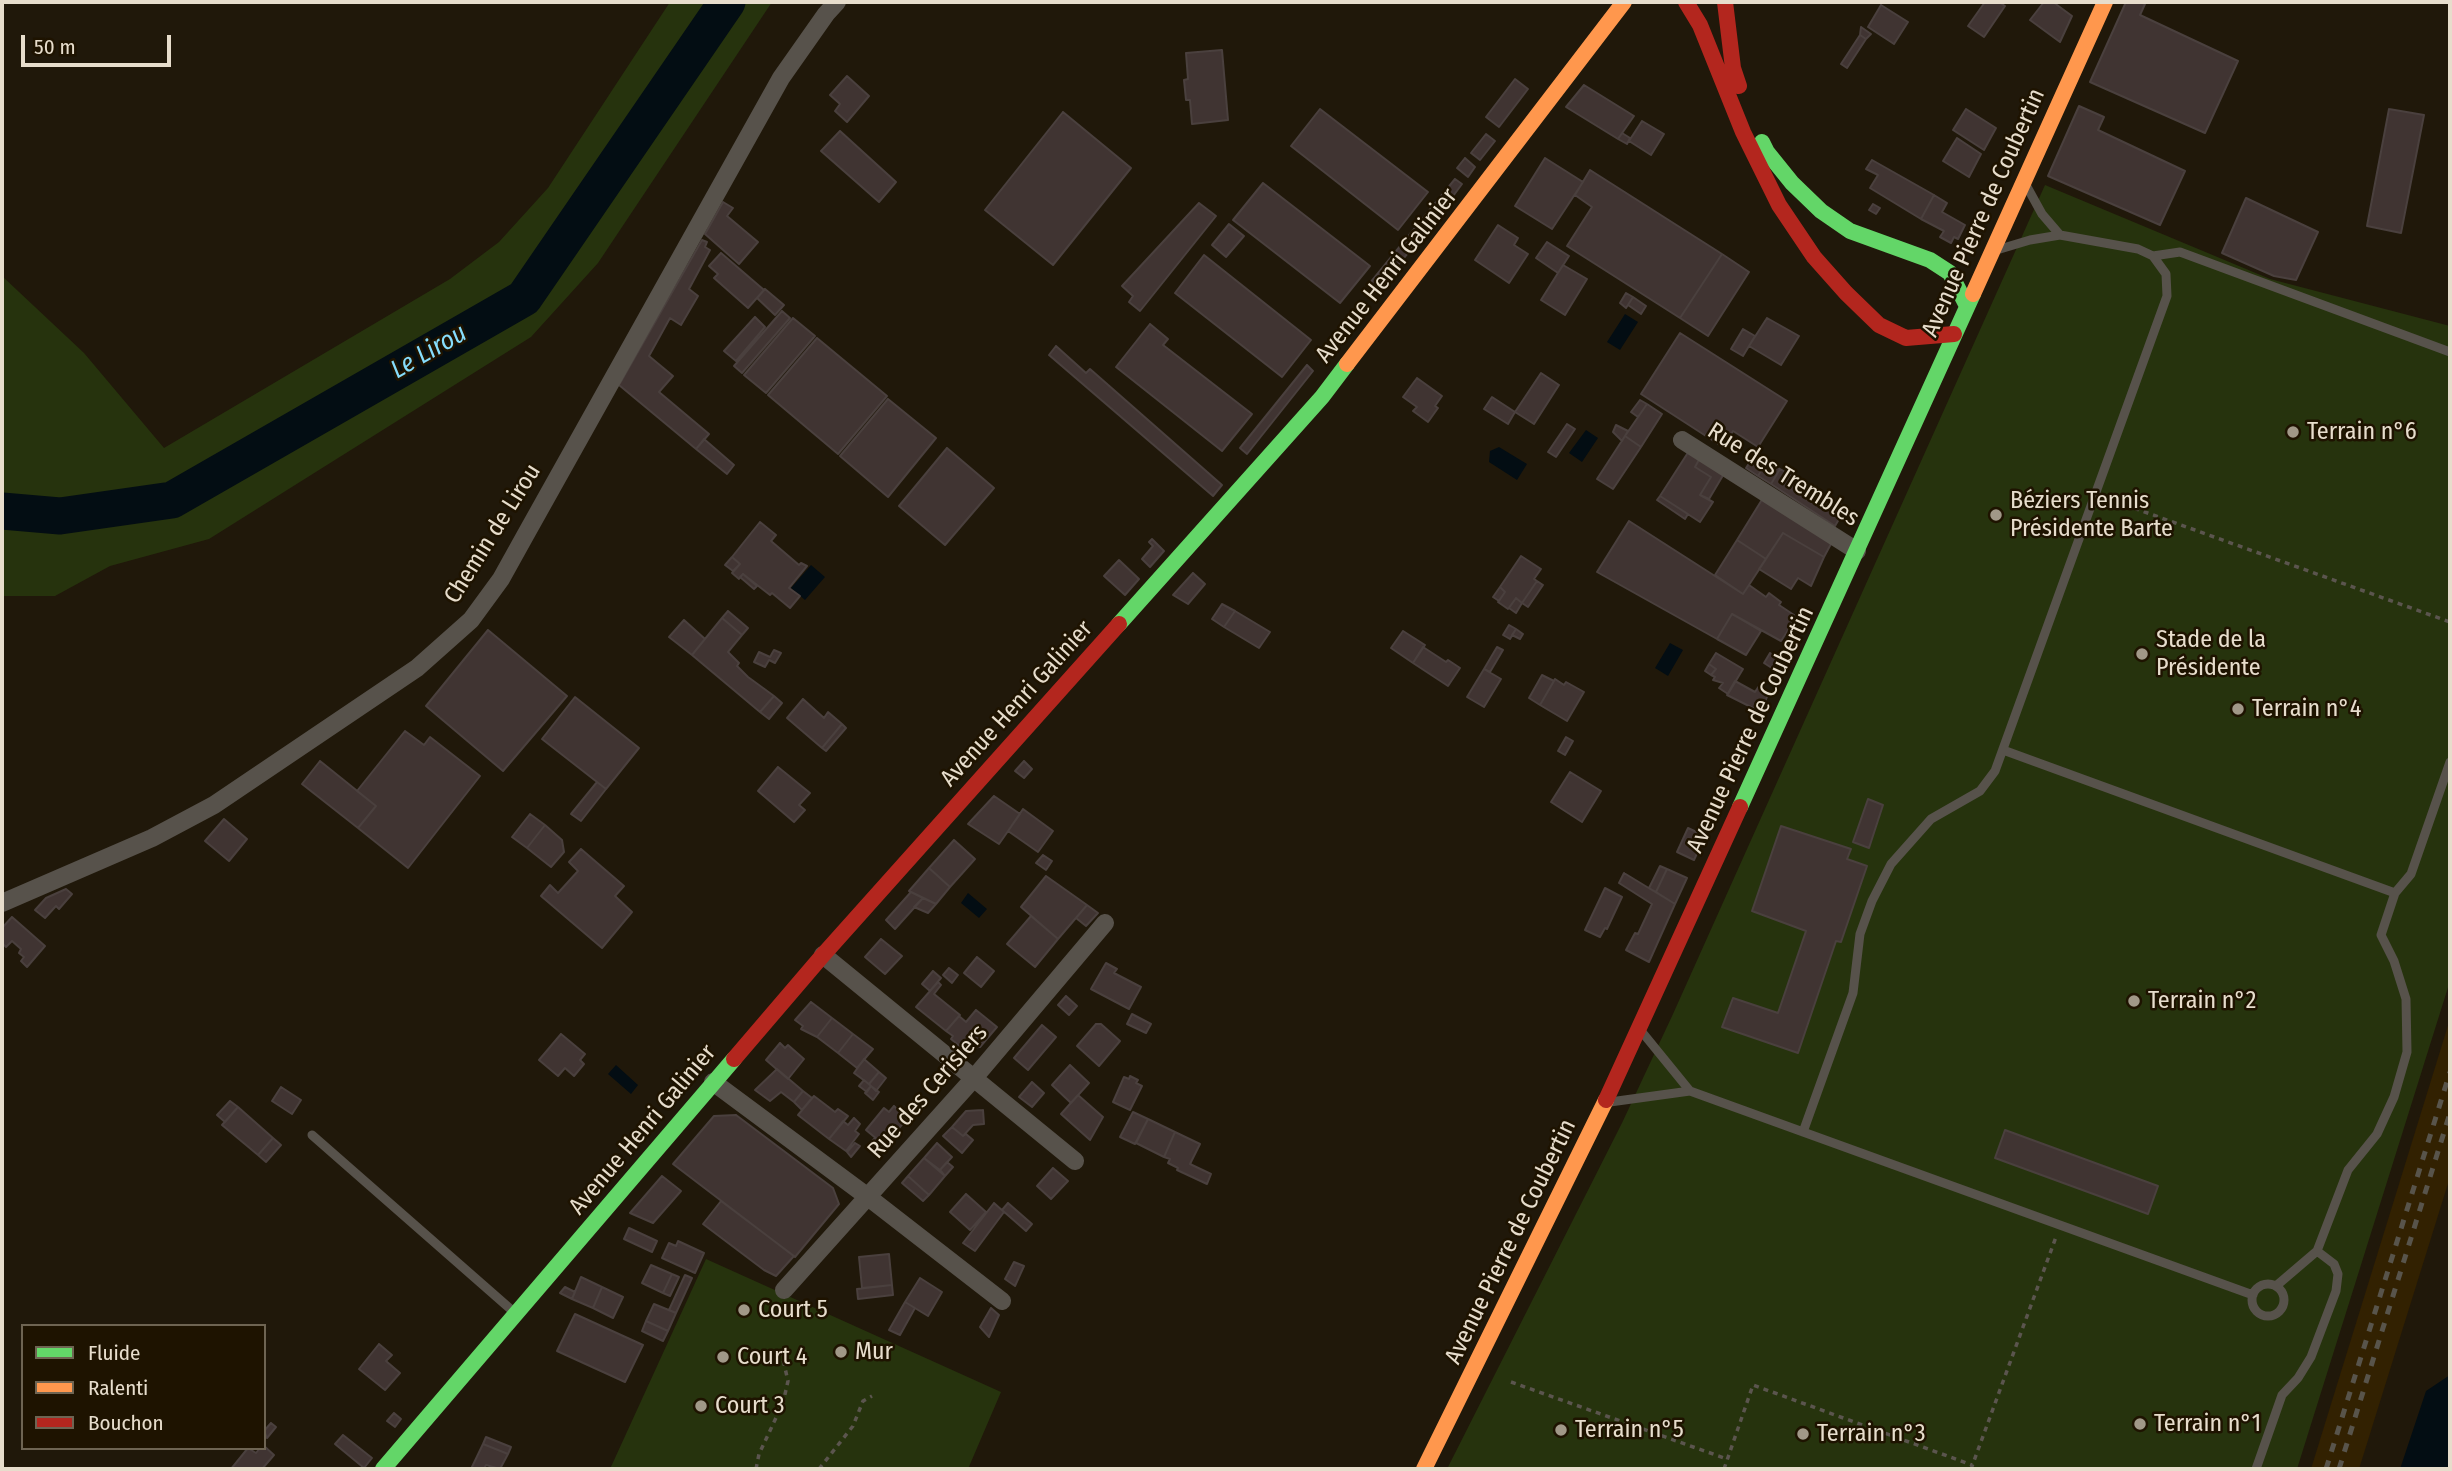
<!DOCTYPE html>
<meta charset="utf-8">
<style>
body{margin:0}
#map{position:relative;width:2452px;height:1471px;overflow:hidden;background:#20180a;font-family:"Fira Sans Condensed",sans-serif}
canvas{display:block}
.frame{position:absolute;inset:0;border:4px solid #e7ddcc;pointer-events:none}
.legend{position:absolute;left:21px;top:1324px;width:245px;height:126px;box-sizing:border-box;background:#1e1300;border:2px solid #6e6452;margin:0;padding:9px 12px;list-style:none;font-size:21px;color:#e7ddcc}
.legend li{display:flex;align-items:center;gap:14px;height:35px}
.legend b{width:35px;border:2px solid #6e6452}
.scale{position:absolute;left:21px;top:35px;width:150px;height:32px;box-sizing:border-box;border:4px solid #e7ddcc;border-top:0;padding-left:9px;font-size:21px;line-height:24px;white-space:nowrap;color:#e7ddcc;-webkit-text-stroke:5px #1e1300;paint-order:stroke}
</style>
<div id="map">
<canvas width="2452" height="1471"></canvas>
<div class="frame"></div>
<ul class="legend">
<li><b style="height:9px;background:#63d668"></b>Fluide</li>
<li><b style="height:9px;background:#ff974d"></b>Ralenti</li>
<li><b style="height:9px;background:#b3261e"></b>Bouchon</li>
</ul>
<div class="scale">50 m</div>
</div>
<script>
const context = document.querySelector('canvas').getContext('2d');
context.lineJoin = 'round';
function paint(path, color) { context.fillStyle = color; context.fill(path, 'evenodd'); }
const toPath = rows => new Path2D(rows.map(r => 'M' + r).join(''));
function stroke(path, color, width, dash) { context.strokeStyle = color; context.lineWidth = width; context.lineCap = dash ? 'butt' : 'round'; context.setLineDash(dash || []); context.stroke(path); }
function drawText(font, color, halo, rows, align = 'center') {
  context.font = font + ' "Fira Sans Condensed",sans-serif'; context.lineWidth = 5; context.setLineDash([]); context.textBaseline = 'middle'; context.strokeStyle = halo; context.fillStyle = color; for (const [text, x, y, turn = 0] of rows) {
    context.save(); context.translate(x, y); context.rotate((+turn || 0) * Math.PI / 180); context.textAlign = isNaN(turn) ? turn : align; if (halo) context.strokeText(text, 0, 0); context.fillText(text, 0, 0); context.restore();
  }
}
paint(toPath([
 [2450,1019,2450,1177,2359,1469,2311,1469]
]), '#322101');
paint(toPath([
 [670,2,772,2,598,263,531,337,209,539,110,566,55,596,2,596,2,276,84,353,164,448,450,279,499,242,548,188],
 [2045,185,2270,279,2450,326,2450,981,2297,1469,1447,1469,1622,1123,1673,1014],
 [706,1259,1001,1392,968,1469,610,1469]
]), '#26330d');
paint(toPath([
 [1625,314,1638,322,1620,350,1607,342],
 [1586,430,1598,438,1582,462,1569,453],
 [1499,447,1527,464,1517,480,1489,462,1490,451],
 [811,565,825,577,805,600,791,588],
 [1670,643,1683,650,1668,676,1655,668],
 [968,893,987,909,979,918,961,903],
 [616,1065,638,1085,631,1094,608,1074],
 [2450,1375,2450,1469,2400,1469,2426,1391]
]), '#030d13');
stroke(toPath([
 [2,511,60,516,172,500,524,298,727,2]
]), '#030d13', 37);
const building = toPath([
 [1985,2,1999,2,2005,6,1984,37,1968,26,1985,2],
 [2044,2,2053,2,2072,16,2060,42,2030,20,2044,2],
 [2126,2,2140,2,2145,4,2140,15,2238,61,2205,133,2090,82,2126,2],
 [1881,5,1908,22,1894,44,1868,27,1881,5],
 [1861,27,1871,34,1866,39,1860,35,1861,27],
 [1860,35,1866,39,1847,68,1841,64,1860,35],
 [1222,50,1228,120,1192,124,1190,100,1186,100,1184,80,1188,79,1186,53,1222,50],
 [847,76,869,96,847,122,835,111,840,104,830,95,847,76],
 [1515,79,1528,89,1499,127,1486,117,1515,79],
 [1584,85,1634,116,1618,139,1566,107,1584,85],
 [2079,106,2104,117,2098,130,2185,171,2160,225,2048,176,2079,106],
 [1320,109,1428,192,1398,230,1291,146,1320,109],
 [1966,109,1996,128,1984,150,1953,130,1966,109],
 [2389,109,2424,115,2401,233,2367,226,2389,109],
 [1063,112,1131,168,1053,265,985,210,1063,112],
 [1642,121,1664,134,1651,155,1629,141,1642,121],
 [840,131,896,182,879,202,821,151,840,131],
 [1622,133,1630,138,1627,144,1618,139,1622,133],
 [1486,134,1495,141,1480,160,1471,153,1486,134],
 [1957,138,1981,154,1969,177,1943,161,1957,138],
 [1465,158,1475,167,1468,177,1457,168,1465,158],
 [1545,158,1583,182,1552,229,1515,206,1545,158],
 [1872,160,1934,195,1921,219,1870,188,1878,175,1866,169,1872,160],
 [1590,170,1722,254,1680,318,1567,246,1592,207,1575,195,1590,170],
 [1455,179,1462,184,1445,207,1437,201,1455,179],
 [1263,183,1370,266,1340,303,1233,220,1263,183],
 [1934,195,1947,203,1942,212,1965,225,1958,239,1954,237,1951,243,1940,237,1944,231,1921,219,1934,195],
 [2246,198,2318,232,2296,280,2274,276,2222,253,2246,198],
 [1437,201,1445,207,1378,290,1370,283,1437,201],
 [723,202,733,208,727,216,758,242,739,264,705,234,723,202],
 [1199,203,1216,216,1140,311,1129,302,1133,296,1122,286,1199,203],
 [1873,204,1880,208,1876,214,1869,210,1873,204],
 [1229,224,1244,236,1226,257,1212,245,1229,224],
 [1498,225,1518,238,1514,245,1528,254,1509,283,1475,260,1498,225],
 [702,240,707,242,705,247,710,250,689,289,698,296,681,325,670,318,649,356,673,376,659,392,709,434,696,449,619,385,702,240],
 [1547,242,1569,256,1558,273,1536,258,1547,242],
 [721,253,764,290,748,308,714,278,718,274,709,266,721,253],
 [1722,254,1749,272,1708,336,1680,318,1722,254],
 [1204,255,1311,340,1282,377,1175,293,1204,255],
 [1563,265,1587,279,1565,315,1541,300,1563,265],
 [765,289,784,305,775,315,757,298,765,289],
 [1626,293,1633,297,1626,308,1620,303,1626,293],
 [1633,297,1646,306,1641,314,1628,305,1633,297],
 [782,311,790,318,742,373,734,366,782,311],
 [755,317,765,327,736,361,724,351,755,317],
 [793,318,815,336,766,393,744,375,793,318],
 [1767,318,1799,336,1781,365,1749,346,1767,318],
 [1150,324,1168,339,1163,345,1252,414,1222,451,1116,367,1150,324],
 [1743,329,1755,336,1743,356,1731,349,1743,329],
 [1680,333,1787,401,1758,447,1733,431,1723,447,1641,394,1680,333],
 [817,338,887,396,838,454,768,395,817,338],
 [1056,346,1086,373,1090,369,1222,485,1213,496,1049,355,1056,346],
 [1307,365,1313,371,1247,454,1240,448,1307,365],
 [1541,373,1559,385,1534,424,1515,412,1541,373],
 [1417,378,1442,396,1435,406,1438,408,1428,422,1413,411,1417,407,1403,397,1417,378],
 [1492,397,1515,412,1508,424,1484,409,1492,397],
 [888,399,936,438,888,497,840,456,888,399],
 [1640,400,1647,404,1638,417,1631,412,1640,400],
 [1647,404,1662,414,1641,447,1625,436,1647,404],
 [1567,424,1575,429,1556,457,1548,452,1567,424],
 [1616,425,1628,431,1622,441,1613,432,1616,425],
 [1625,436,1641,447,1613,489,1597,479,1625,436],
 [704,439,734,465,727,474,696,449,704,439],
 [947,448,994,488,945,545,899,506,947,448],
 [1689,451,1700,458,1695,467,1711,477,1700,495,1713,502,1700,522,1660,496,1689,451],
 [1755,454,1767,461,1758,476,1746,468,1755,454],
 [1700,458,1725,472,1709,499,1700,495,1711,477,1695,467,1700,458],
 [1767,461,1780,469,1771,484,1758,476,1767,461],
 [1780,469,1846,507,1835,526,1771,484,1780,469],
 [1660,496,1688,514,1685,519,1657,500,1660,496],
 [1763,498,1832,542,1824,557,1783,533,1766,559,1737,540,1763,498],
 [1629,521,1743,594,1749,585,1766,597,1769,593,1781,602,1779,605,1794,615,1796,618,1781,641,1732,614,1717,639,1597,572,1629,521],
 [760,522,776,535,771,541,799,565,801,563,807,566,789,588,800,596,790,608,772,593,770,595,743,574,739,579,732,573,740,564,732,557,760,522],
 [1783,533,1824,557,1811,586,1798,578,1791,589,1759,569,1783,533],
 [1152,539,1164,551,1150,567,1142,559,1153,546,1149,542,1152,539],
 [1737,540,1766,559,1743,594,1715,575,1737,540],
 [1521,556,1541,569,1534,579,1537,581,1522,603,1516,598,1508,609,1498,602,1505,592,1500,587,1521,556],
 [732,557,740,564,733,571,725,565,732,557],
 [1119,560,1139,579,1125,595,1104,576,1119,560],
 [1193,573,1205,584,1188,604,1173,595,1193,573],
 [743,574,757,586,754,589,740,577,743,574],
 [1537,581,1543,585,1528,607,1522,603,1537,581],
 [1500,587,1505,592,1499,601,1493,597,1500,587],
 [1516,598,1522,603,1516,613,1509,608,1516,598],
 [1222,604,1235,611,1224,627,1212,619,1222,604],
 [728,611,748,628,742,635,722,618,728,611],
 [1235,611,1270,632,1259,648,1224,627,1235,611],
 [1732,614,1761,631,1746,655,1717,639,1732,614],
 [722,618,742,635,728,652,739,663,737,666,748,677,774,696,760,712,692,655,722,618],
 [684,620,705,639,692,655,669,637,684,620],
 [1509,625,1516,629,1510,639,1503,635,1509,625],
 [1516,629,1523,634,1520,639,1512,635,1516,629],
 [488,630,567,696,503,771,426,706,488,630],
 [1403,631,1425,645,1413,663,1391,648,1403,631],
 [1423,647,1446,662,1448,660,1460,668,1448,686,1413,663,1423,647],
 [1497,647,1503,650,1490,672,1484,669,1497,647],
 [774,650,781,653,775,663,769,660,765,667,754,662,759,652,770,657,774,650],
 [1716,653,1743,669,1728,694,1719,688,1723,683,1713,680,1715,677,1711,675,1716,669,1709,664,1716,653],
 [1770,653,1783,662,1778,672,1764,663,1770,653],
 [1709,664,1716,669,1711,675,1705,671,1709,664],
 [1484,669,1501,679,1484,707,1467,697,1484,669],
 [1542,675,1554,681,1540,705,1529,698,1542,675],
 [1555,679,1564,685,1566,682,1584,692,1567,721,1540,705,1555,679],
 [1735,681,1755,692,1759,686,1769,692,1761,712,1727,695,1735,681],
 [774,696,782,703,769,719,760,712,774,696],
 [575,697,639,748,606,789,542,739,575,697],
 [803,699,824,718,828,712,842,724,822,748,787,718,803,699],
 [842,724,846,728,826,751,822,748,842,724],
 [405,731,424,745,430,737,480,776,408,868,358,828,376,806,357,791,405,731],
 [1566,737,1573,741,1565,755,1558,751,1566,737],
 [320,761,376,806,358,828,302,784,320,761],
 [1024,761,1032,769,1024,778,1015,771,1024,761],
 [778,767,810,793,799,805,805,810,794,822,758,791,778,767],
 [1570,772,1601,791,1582,822,1551,802,1570,772],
 [597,782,606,789,581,821,571,814,597,782],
 [994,796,1020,814,999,844,968,824,994,796],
 [1868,799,1883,805,1869,848,1853,842,1868,799],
 [1023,809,1053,831,1038,852,1008,831,1023,809],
 [530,814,545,825,527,848,512,837,530,814],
 [224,819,247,839,229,861,205,841,224,819],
 [545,825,562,840,564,852,551,867,527,848,545,825],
 [1781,826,1851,849,1847,859,1867,866,1841,942,1836,941,1798,1053,1722,1027,1733,998,1778,1013,1806,931,1752,911,1781,826],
 [1688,828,1705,836,1694,860,1677,852,1688,828],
 [954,840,975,859,950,887,929,868,954,840],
 [581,849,624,886,615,896,632,912,602,948,541,896,550,885,558,893,578,871,569,862,581,849],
 [1043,855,1052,861,1046,870,1036,863,1043,855],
 [1660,866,1667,869,1656,892,1649,888,1660,866],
 [929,868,950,887,936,904,909,891,929,868],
 [1667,869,1687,878,1675,904,1656,892,1667,869],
 [1624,873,1675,904,1649,962,1626,950,1635,933,1638,934,1652,904,1619,883,1624,873],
 [1046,876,1087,905,1058,939,1021,907,1046,876],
 [1605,888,1622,897,1607,929,1605,928,1600,937,1585,930,1605,888],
 [66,889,72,894,59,909,56,906,45,918,35,910,46,898,66,889],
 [911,892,923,898,895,929,886,920,911,892],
 [923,898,936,904,928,913,914,907,923,898],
 [1087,905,1098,913,1086,926,1076,918,1087,905],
 [1031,916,1058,939,1035,967,1007,944,1031,916],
 [12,917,45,946,27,967,21,961,24,957,19,953,21,949,12,941,6,947,2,943,2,928,12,917],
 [881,939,902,956,885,974,865,957,881,939],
 [977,957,994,971,981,987,964,973,977,957],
 [1106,963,1117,969,1114,973,1141,987,1129,1009,1091,989,1106,963],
 [949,968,958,975,952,983,943,975,949,968],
 [933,971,941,978,930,991,922,984,933,971],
 [938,982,941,985,934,994,960,1015,946,1031,916,1007,938,982],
 [1066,996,1077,1006,1069,1015,1058,1005,1066,996],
 [811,1002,832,1018,817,1037,801,1029,803,1026,795,1020,811,1002],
 [976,1010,997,1027,980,1047,962,1048,951,1039,953,1036,946,1031,959,1016,966,1022,976,1010],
 [1132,1014,1151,1024,1146,1033,1127,1024,1132,1014],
 [832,1018,853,1034,838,1053,817,1037,832,1018],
 [1096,1024,1101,1024,1120,1041,1099,1066,1077,1046,1096,1024],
 [1042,1025,1056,1037,1028,1070,1014,1058,1042,1025],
 [561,1034,585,1054,580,1060,584,1064,574,1076,565,1068,558,1076,539,1060,561,1034],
 [853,1034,873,1049,857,1068,838,1053,853,1034],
 [780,1043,785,1048,788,1045,804,1059,788,1079,766,1060,780,1043],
 [864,1059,879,1072,869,1084,854,1073,864,1059],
 [1070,1065,1089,1083,1071,1103,1052,1085,1070,1065],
 [777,1069,803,1091,794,1102,781,1092,770,1101,755,1090,777,1069],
 [879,1072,886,1078,876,1091,869,1084,879,1072],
 [1130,1076,1138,1080,1136,1083,1142,1086,1130,1110,1113,1102,1124,1077,1129,1079,1130,1076],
 [864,1080,871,1086,867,1092,859,1086,864,1080],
 [1032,1082,1044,1093,1032,1107,1019,1097,1032,1082],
 [871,1086,879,1092,873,1100,865,1093,871,1086],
 [281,1087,301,1100,292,1114,272,1101,281,1087],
 [803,1091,812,1098,802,1110,794,1102,803,1091],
 [1078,1095,1103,1117,1090,1140,1061,1114,1078,1095],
 [814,1096,835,1112,838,1109,848,1116,829,1139,798,1115,814,1096],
 [230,1101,238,1107,225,1122,217,1115,230,1101],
 [894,1106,907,1119,884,1145,866,1130,884,1108,889,1112,894,1106],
 [238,1107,273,1138,258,1155,222,1125,238,1107],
 [983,1110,984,1124,973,1125,963,1136,952,1127,966,1111,983,1110],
 [1133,1112,1148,1119,1135,1144,1120,1137,1133,1112],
 [736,1115,833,1188,839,1204,795,1257,673,1164,714,1116,736,1115],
 [854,1118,860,1124,855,1131,859,1134,846,1151,829,1139,843,1121,848,1125,854,1118],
 [1148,1119,1175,1132,1164,1157,1136,1143,1148,1119],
 [952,1127,963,1136,966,1134,973,1140,962,1153,943,1136,952,1127],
 [2005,1130,2158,1186,2148,1214,1995,1158,2005,1130],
 [1175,1132,1200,1144,1190,1164,1211,1174,1207,1184,1177,1170,1178,1168,1168,1163,1170,1159,1164,1157,1175,1132],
 [273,1138,281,1145,266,1162,258,1155,273,1138],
 [875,1138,883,1144,878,1150,870,1143,875,1138],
 [855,1143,860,1146,851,1157,847,1152,855,1143],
 [937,1143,952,1157,940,1170,924,1158,937,1143],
 [924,1158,945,1176,929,1195,908,1176,924,1158],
 [947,1162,953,1167,945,1176,940,1170,947,1162],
 [1053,1168,1068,1181,1051,1199,1037,1186,1053,1168],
 [662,1176,681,1191,653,1223,630,1213,662,1176],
 [908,1176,929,1195,923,1201,902,1183,908,1176],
 [966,1194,986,1212,970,1230,950,1212,966,1194],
 [721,1201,794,1256,776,1276,764,1270,703,1224,721,1201],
 [994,1203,1004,1212,975,1251,963,1243,994,1203],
 [1008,1203,1032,1224,1026,1231,1002,1210,1008,1203],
 [629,1228,657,1241,652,1252,624,1239,629,1228],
 [678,1241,704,1253,695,1273,662,1258,669,1243,676,1246,678,1241],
 [889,1254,892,1285,862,1288,859,1257,889,1254],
 [1014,1262,1024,1266,1015,1286,1005,1279,1014,1262],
 [651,1265,672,1274,663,1293,642,1283,651,1265],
 [672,1274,679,1277,670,1296,663,1293,672,1274],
 [685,1275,692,1278,676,1313,669,1310,685,1275],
 [581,1277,602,1287,593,1308,572,1299,581,1277],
 [920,1278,942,1292,928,1316,905,1302,920,1278],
 [892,1285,893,1295,858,1299,857,1289,892,1285],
 [565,1287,575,1292,572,1299,560,1293,565,1287],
 [602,1287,623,1297,613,1318,593,1308,602,1287],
 [905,1302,915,1308,900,1335,889,1330,905,1302],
 [654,1304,676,1313,668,1331,646,1321,654,1304],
 [991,1308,999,1315,989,1337,980,1327,991,1308],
 [575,1314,643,1345,625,1382,557,1351,575,1314],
 [646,1321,668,1331,663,1341,642,1331,646,1321],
 [379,1344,392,1355,386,1361,400,1373,385,1390,359,1369,379,1344],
 [394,1413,401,1419,395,1427,387,1421,394,1413],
 [271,1423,276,1427,267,1438,264,1431,271,1423],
 [343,1435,372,1458,364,1468,335,1444,343,1435],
 [486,1437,511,1447,508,1454,483,1444,486,1437],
 [483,1444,508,1454,500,1469,486,1465,484,1469,471,1469,483,1444],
 [264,1446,274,1455,262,1469,231,1469,248,1448,256,1453,260,1448,264,1448,264,1446]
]);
paint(building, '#403432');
stroke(building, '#4a403e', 2);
stroke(toPath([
 [2106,498,2450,622],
 [1511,1382,1727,1459],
 [756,1469,759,1454,783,1403,788,1381,782,1355],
 [819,1469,853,1426,863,1401,872,1396],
 [1724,1469,1753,1385,1972,1465],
 [1971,1469,2056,1237]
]), '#5b554e', 3.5, [5, 5]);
stroke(toPath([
 [2026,185,2042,214,2060,235],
 [2153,256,2180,252,2450,352],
 [2003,750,2395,893,2381,935,2394,961,2406,999,2407,1052,2394,1097,2377,1134,2348,1170,2317,1251,2276,1286],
 [2395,893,2411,874,2450,762],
 [1690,1091,2253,1295],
 [1610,1102,1690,1091,1642,1032],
 [1803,1132,1853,993,1860,934,1872,901,1891,864,1931,819,1980,791,1995,771,2167,296,2166,274,2153,256,2138,249,2060,235,2030,240,2000,249],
 [312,1135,515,1313],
 '2252 1300a16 16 0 1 1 32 0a16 16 0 1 1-32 0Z',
 [2256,1469,2282,1395,2298,1378,2311,1357,2336,1291,2338,1274,2334,1264,2317,1251]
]), '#57524b', 9);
stroke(toPath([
 [1682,440,1857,551],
 [2,903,152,838,214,805,417,668,471,620,501,579,526,534,781,78,826,14,837,2],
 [823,955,1075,1161],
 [713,1082,868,1197,1002,1301],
 [784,1290,974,1078,1105,923]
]), '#57524b', 18);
stroke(toPath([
 [1762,142,1767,152,1792,183,1821,211,1850,231,1930,260,1950,273,1967,306],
 [1119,624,1322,397,1347,364],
 [1740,807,1973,294],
 [383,1469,734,1059]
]), '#63d668', 16);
stroke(toPath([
 [1973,294,2105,2],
 [1347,364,1624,2],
 [1424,1469,1606,1100]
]), '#ff974d', 16);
stroke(toPath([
 [1686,2,1700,25,1743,132,1779,205,1814,257,1846,293,1879,325,1906,338,1954,334],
 [1725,2,1733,68,1739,86],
 [734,1059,823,955,1119,624],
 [1606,1100,1740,807]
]), '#b3261e', 16);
stroke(toPath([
 [2326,1469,2450,1072],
 [2339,1469,2450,1113]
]), '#58544b', 5, [9, 9]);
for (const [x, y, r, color] of [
 [2293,432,7,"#a19888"],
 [1996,515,7,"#a19888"],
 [2142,654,7,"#a19888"],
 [2238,709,7,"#a19888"],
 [2134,1001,7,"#a19888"],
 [744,1310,7,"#a19888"],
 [841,1352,7,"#a19888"],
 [723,1357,7,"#a19888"],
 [701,1406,7,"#a19888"],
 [2140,1424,7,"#a19888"],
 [1561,1430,7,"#a19888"],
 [1803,1434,7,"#a19888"]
]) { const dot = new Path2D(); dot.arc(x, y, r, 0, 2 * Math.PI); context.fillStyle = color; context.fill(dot); stroke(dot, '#1e1300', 2.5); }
drawText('24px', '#e7ddcc', '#1e1300', [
 ["Avenue Pierre de Coubertin",1984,213,-66],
 ["Avenue Henri Galinier",1387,276,-52],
 ["Rue des Trembles",1783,475,32],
 ["Chemin de Lirou",493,534,-58],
 ["Avenue Henri Galinier",1017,704,-48],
 ["Avenue Pierre de Coubertin",1751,730,-65],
 ["Rue des Cerisiers",928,1092,-49],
 ["Avenue Henri Galinier",643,1130,-50],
 ["Avenue Pierre de Coubertin",1511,1242,-64]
]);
drawText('24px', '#e7ddcc', '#1e1300', [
 ["Terrain n°6",2307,432],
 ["Béziers Tennis",2010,501],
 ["Présidente Barte",2010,529],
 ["Stade de la",2156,640],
 ["Présidente",2156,668],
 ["Terrain n°4",2252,709],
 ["Terrain n°2",2148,1001],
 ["Court 5",758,1310],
 ["Mur",855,1352],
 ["Court 4",737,1357],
 ["Court 3",715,1406],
 ["Terrain n°1",2154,1424],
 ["Terrain n°5",1575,1430],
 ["Terrain n°3",1817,1434]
], 'left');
drawText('italic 26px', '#86ddfc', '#1e1300', [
 ["Le Lirou",429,352,-30]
]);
</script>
